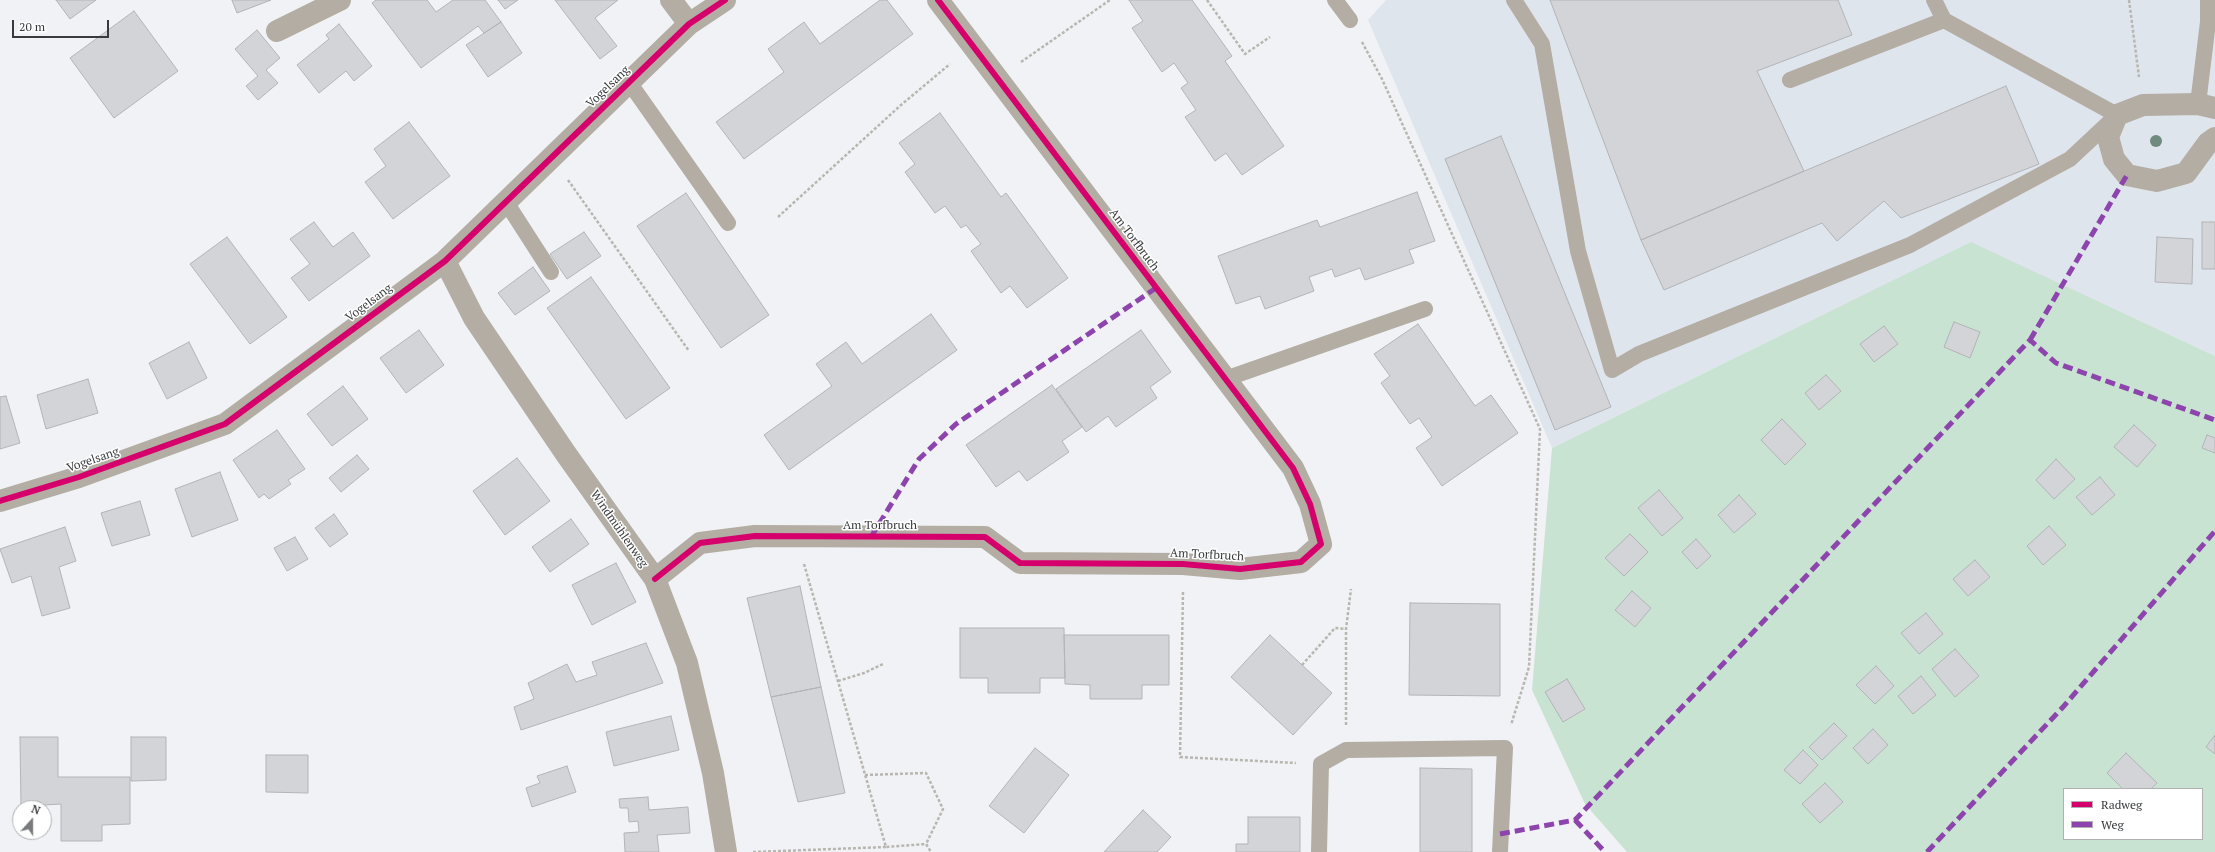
<!DOCTYPE html>
<meta charset="utf-8">
<style>
body{margin:0}
#map{position:relative;width:2215px;height:852px;overflow:hidden;background:#f0f2f5;font-family:"PT Serif",serif}
canvas{display:block}
.legend{position:absolute;left:2063px;top:788px;width:140px;height:52px;box-sizing:border-box;background:#fff;border:1px solid #afb0b1;margin:0;padding:5px 7px;list-style:none;font-size:12px;color:#383a3c}
.legend li{display:flex;align-items:center;gap:8px;height:20px}
.legend b{width:20px;border:1px solid #afb0b1}
.north{position:absolute;left:12px;top:800px;width:40px;height:40px;box-sizing:border-box;background:#fff;border:1px solid #afb0b1;border-radius:50%;rotate:21deg;font-size:11px;font-weight:700;line-height:16px;text-align:center;color:#383a3c}
.north::after{content:'';display:block;margin:auto;width:14px;height:18px;background:#787a7d;clip-path:polygon(50% 0,100% 100%,50% 72%,0 100%)}
.scale{position:absolute;left:12px;top:20px;width:97px;height:18px;box-sizing:border-box;border:2px solid #383a3c;border-top:0;padding-left:5px;font-size:12px;line-height:14px;white-space:nowrap;color:#383a3c;-webkit-text-stroke:3px #fff;paint-order:stroke}
</style>
<div id="map">
<canvas width="2215" height="852"></canvas>
<ul class="legend">
<li><b style="height:5px;background:#d6006c"></b>Radweg</li>
<li><b style="height:5px;background:#8e44ad"></b>Weg</li>
</ul>
<div class="north">N</div>
<div class="scale">20 m</div>
</div>
<script>
const context = document.querySelector('canvas').getContext('2d');
context.lineJoin = 'round';
function paint(path, color) { context.fillStyle = color; context.fill(path, 'evenodd'); }
const toPath = rows => new Path2D(rows.map(r => 'M' + r).join(''));
function stroke(path, color, width, dash) { context.strokeStyle = color; context.lineWidth = width; context.lineCap = dash ? 'butt' : 'round'; context.setLineDash(dash || []); context.stroke(path); }
function drawText(font, color, halo, rows, align = 'center') {
  context.font = font + ' "PT Serif",serif'; context.lineWidth = 3; context.setLineDash([]); context.textBaseline = 'middle'; context.strokeStyle = halo; context.fillStyle = color; for (const [text, x, y, turn = 0] of rows) {
    context.save(); context.translate(x, y); context.rotate((+turn || 0) * Math.PI / 180); context.textAlign = isNaN(turn) ? turn : align; if (halo) context.strokeText(text, 0, 0); context.fillText(text, 0, 0); context.restore();
  }
}
paint(toPath([
 [1386,0,2215,0,2215,356,1971,243,1552,448,1368,20]
]), '#dfe5ed');
paint(toPath([
 [1971,242,2215,356,2215,852,1627,852,1585,804,1532,690,1552,448],
 [2064,789,2202,789,2202,839,2064,839]
]), '#c9e3d2');
const building = toPath([
 [56,0,96,0,70,19,56,0],
 [232,0,271,0,237,13,232,0],
 [376,0,427,0,436,12,453,0,485,0,501,22,484,33,478,26,421,68,372,3,376,0],
 [498,0,518,0,505,9,498,0],
 [555,0,618,0,595,18,617,46,600,59,555,0],
 [880,0,887,0,913,34,744,159,716,122,784,72,768,49,804,22,820,44,880,0],
 [1129,0,1192,0,1232,56,1225,61,1284,146,1242,175,1226,153,1215,161,1185,117,1196,110,1181,88,1188,83,1174,63,1162,72,1132,28,1143,21,1129,0],
 [1550,0,1838,0,1852,35,1757,71,1804,171,1641,240,1550,0],
 [134,11,178,71,114,118,70,58,134,11],
 [501,22,522,53,488,77,466,45,501,22],
 [339,24,372,66,354,81,346,71,319,93,297,65,329,39,326,35,339,24],
 [257,30,280,58,266,70,278,83,258,100,246,86,258,76,235,49,257,30],
 [2006,86,2039,164,1901,218,1884,201,1837,241,1822,223,1664,290,1641,240,2006,86],
 [940,113,1001,197,1006,193,1068,278,1027,308,1010,286,1001,293,971,251,981,244,966,225,961,228,945,206,935,213,905,172,915,164,899,143,940,113],
 [409,122,450,176,393,219,365,182,386,166,374,149,409,122],
 [1501,136,1611,407,1555,430,1445,159,1501,136],
 [1417,192,1435,241,1409,250,1414,263,1365,280,1360,268,1335,277,1332,269,1309,277,1314,291,1265,309,1260,296,1236,304,1218,256,1317,220,1320,227,1417,192],
 [686,193,769,315,721,348,637,226,686,193],
 [314,222,333,247,353,232,370,256,309,301,291,278,310,264,290,239,314,222],
 [2202,222,2215,222,2215,269,2202,269,2202,222],
 [584,232,601,256,567,279,550,254,584,232],
 [227,237,287,317,250,344,190,264,227,237],
 [2157,237,2193,239,2192,284,2155,282,2157,237],
 [533,267,550,291,515,315,498,293,533,267],
 [591,277,670,388,626,419,547,308,591,277],
 [931,314,957,350,789,470,764,435,832,386,816,364,846,342,862,364,931,314],
 [1954,322,1980,332,1970,358,1944,347,1954,322],
 [1418,324,1475,406,1491,395,1518,433,1442,486,1416,448,1432,437,1419,418,1410,424,1381,383,1390,376,1374,354,1418,324],
 [1884,326,1898,344,1874,362,1860,344,1884,326],
 [419,330,444,365,406,393,380,358,419,330],
 [1141,330,1171,372,1150,387,1157,398,1116,427,1108,416,1086,432,1056,389,1141,330],
 [189,342,207,378,167,399,149,363,189,342],
 [1826,375,1841,391,1819,410,1805,393,1826,375],
 [88,379,98,413,46,429,37,395,88,379],
 [1052,385,1082,427,1062,441,1069,452,1027,481,1019,471,996,487,966,445,1052,385],
 [343,386,368,419,332,446,307,414,343,386],
 [6,396,20,443,0,449,0,397,6,396],
 [1782,419,1806,444,1785,465,1761,440,1782,419],
 [2134,425,2156,445,2137,467,2114,447,2134,425],
 [277,430,305,469,288,480,291,484,269,499,264,494,259,498,233,460,277,430],
 [2207,435,2215,438,2215,453,2202,448,2207,435],
 [357,455,369,469,341,492,329,478,357,455],
 [517,458,550,501,505,535,473,491,517,458],
 [2056,459,2075,479,2054,499,2036,480,2056,459],
 [220,472,238,520,192,537,175,489,220,472],
 [2100,477,2115,495,2092,515,2076,497,2100,477],
 [1659,490,1683,518,1662,536,1638,508,1659,490],
 [1739,495,1756,514,1734,533,1718,515,1739,495],
 [140,501,150,535,112,546,101,513,140,501],
 [334,514,348,534,330,547,315,528,334,514],
 [571,519,589,544,550,572,532,547,571,519],
 [2049,526,2066,545,2043,565,2027,546,2049,526],
 [65,527,76,561,59,567,70,608,42,616,31,576,12,583,0,549,65,527],
 [1630,534,1648,552,1624,576,1605,558,1630,534],
 [295,537,308,559,287,571,274,548,295,537],
 [1696,539,1711,556,1697,569,1682,552,1696,539],
 [1975,560,1990,577,1968,596,1953,579,1975,560],
 [616,563,636,602,592,625,572,585,616,563],
 [800,586,821,687,771,697,747,598,800,586],
 [1632,591,1651,608,1635,627,1615,610,1632,591],
 [1410,603,1500,604,1500,696,1409,695,1410,603],
 [1926,613,1943,634,1919,654,1901,633,1926,613],
 [960,628,1064,628,1065,678,1040,678,1040,693,988,693,988,678,960,678,960,628],
 [1064,635,1169,635,1169,685,1142,685,1142,699,1090,699,1090,685,1065,684,1064,635],
 [1270,635,1332,693,1293,735,1231,677,1270,635],
 [646,643,663,683,521,730,514,707,534,699,528,683,567,664,576,682,597,675,592,662,646,643],
 [1955,649,1979,676,1955,697,1932,669,1955,649],
 [1876,666,1894,686,1875,704,1856,685,1876,666],
 [1921,676,1936,695,1913,714,1898,696,1921,676],
 [1567,679,1585,709,1563,722,1545,692,1567,679],
 [821,687,845,793,798,802,771,697,821,687],
 [671,716,679,750,614,766,606,732,671,716],
 [1834,723,1847,736,1822,760,1809,747,1834,723],
 [1873,729,1888,745,1868,764,1853,748,1873,729],
 [2215,735,2215,754,2206,747,2215,735],
 [20,737,58,737,58,777,130,777,130,824,102,825,102,841,61,841,61,804,44,805,44,808,21,808,20,737],
 [131,737,166,737,166,780,131,781,131,737],
 [1035,748,1069,775,1024,833,989,806,1035,748],
 [1803,750,1818,765,1800,784,1784,770,1803,750],
 [2126,753,2157,783,2151,789,2123,789,2107,773,2126,753],
 [266,755,308,755,308,793,266,792,266,755],
 [567,766,576,792,532,807,526,788,540,783,537,776,567,766],
 [1420,768,1472,769,1472,852,1420,852,1420,768],
 [1825,783,1843,802,1820,823,1802,804,1825,783],
 [648,797,649,810,688,807,690,833,657,835,659,852,625,852,624,833,639,832,638,821,629,822,628,808,620,808,619,799,648,797],
 [1143,810,1171,837,1157,852,1104,852,1143,810],
 [1248,817,1300,817,1300,852,1236,852,1236,844,1248,844,1248,817]
]);
paint(building, '#d3d4d7');
stroke(building, '#b2b4b7', 1);
stroke(toPath([
 [1207,0,1245,54,1270,37],
 [2129,0,2139,77],
 [1362,42,1382,79,1540,429,1529,667,1511,725],
 [1021,62,1110,0],
 [568,180,689,351],
 [778,217,901,105,950,64],
 [804,564,886,847,926,844,931,852],
 [1183,592,1180,757,1296,763],
 [1302,665,1335,628,1346,629],
 [838,681,864,673,883,664],
 [1346,725,1346,629,1351,589],
 [865,775,926,773,943,809,926,844],
 [753,852,886,847]
]), '#b9b6b0', 2.5, [3, 2]);
stroke(toPath([
 [1335,0,1350,20],
 [1514,0,1542,44,1578,251,1612,370,1639,354,1910,245,2070,159,2117,115,1944,20,1934,0],
 [1790,80,1944,20],
 [629,82,728,223],
 [2198,104,2208,22,2208,0],
 [506,202,551,272],
 [1225,379,1425,309],
 [1319,852,1321,764,1346,750,1505,748,1500,852]
]), '#b3ada3', 16);
stroke(toPath([
 [671,0,689,24],
 [277,31,340,0],
 [2215,108,2198,104,2143,105,2117,115,2108,137,2114,159,2127,175,2157,181,2186,173,2208,143,2215,138],
 [445,261,474,318,566,454,655,579,687,663,713,773,726,852],
 [0,501,79,477,225,424,445,261,689,24,725,0],
 [655,579,700,543,755,536,985,537,1020,563,1183,564,1240,569,1301,562,1321,544,1310,504,1293,468,938,0]
]), '#b3ada3', 22);
stroke(toPath([
 [2030,340,2127,175],
 [871,537,919,459,956,424,1156,288],
 [1575,820,1605,852],
 [1500,834,1575,820,2030,340,2056,363,2215,420],
 [1927,852,2063,707,2215,531]
]), '#8e44ad', 5, [10, 5]);
stroke(toPath([
 [0,501,79,477,225,424,445,261,689,24,725,0],
 [655,579,700,543,755,536,985,537,1020,563,1183,564,1240,569,1301,562,1321,544,1310,504,1293,468,938,0]
]), '#d6006c', 6);
context.fillStyle = '#708a7d';
for (const [x, y] of [
 [2156,141]
]) { context.beginPath(); context.arc(x, y, 6, 0, 2 * Math.PI); context.fill(); }
drawText('12px', '#383a3c', '#fff', [
 ["Vogelsang",608,87,-44],
 ["Am Torfbruch",1134,240,53],
 ["Vogelsang",369,303,-37],
 ["Vogelsang",93,460,-19],
 ["Am Torfbruch",880,526],
 ["Windmühlenweg",619,529,55],
 ["Am Torfbruch",1207,555,3]
]);
</script>
